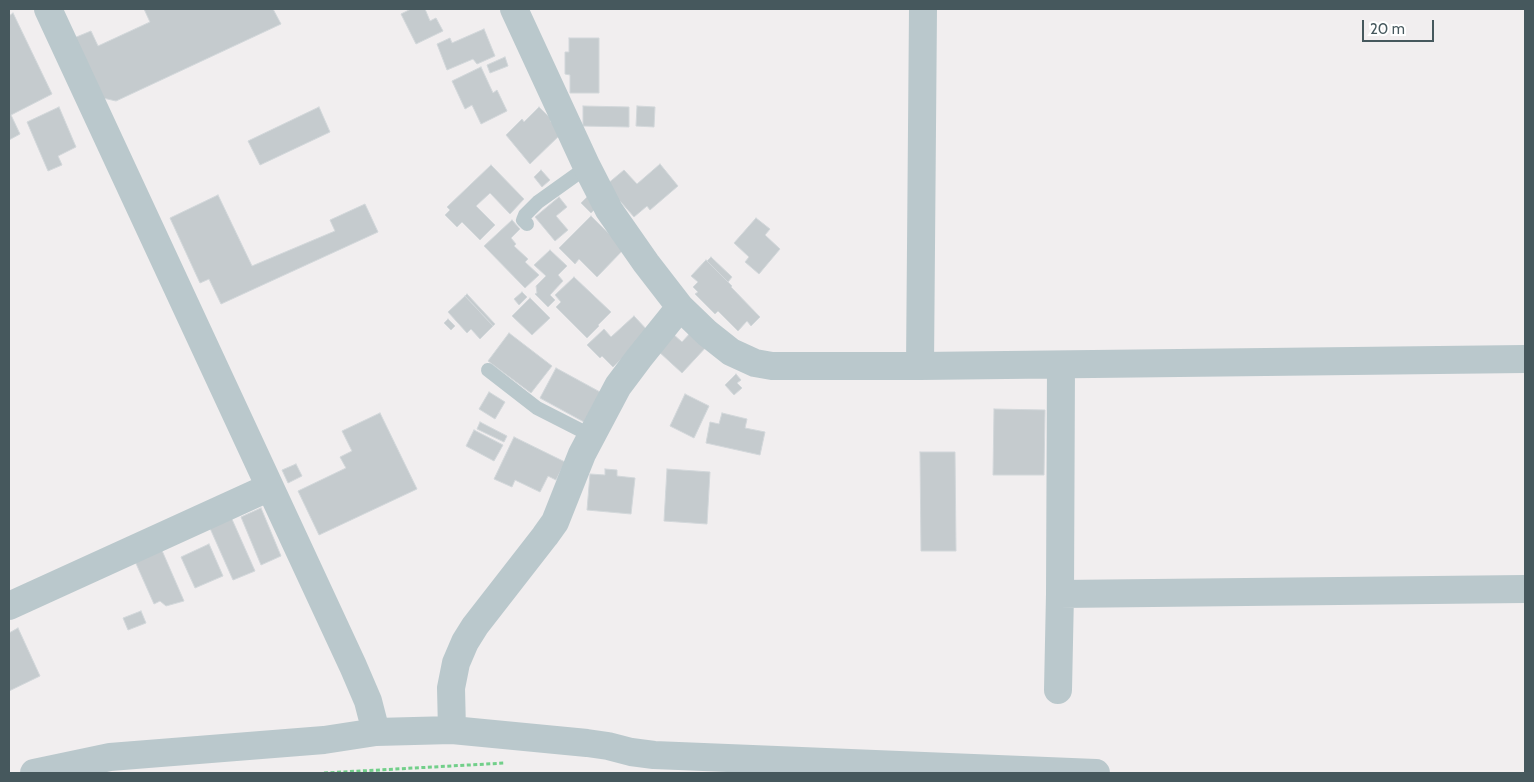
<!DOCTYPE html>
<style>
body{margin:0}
#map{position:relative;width:1534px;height:782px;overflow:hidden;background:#f1eeef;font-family:Cabin,sans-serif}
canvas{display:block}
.frame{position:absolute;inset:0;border:10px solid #46585d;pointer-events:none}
.scale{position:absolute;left:1362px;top:20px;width:72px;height:22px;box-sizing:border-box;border:2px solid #46585d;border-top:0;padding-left:6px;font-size:15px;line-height:18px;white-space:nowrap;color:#46585d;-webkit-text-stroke:4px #fff;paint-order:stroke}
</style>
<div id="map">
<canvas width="1534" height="782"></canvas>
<div class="frame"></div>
<div class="scale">20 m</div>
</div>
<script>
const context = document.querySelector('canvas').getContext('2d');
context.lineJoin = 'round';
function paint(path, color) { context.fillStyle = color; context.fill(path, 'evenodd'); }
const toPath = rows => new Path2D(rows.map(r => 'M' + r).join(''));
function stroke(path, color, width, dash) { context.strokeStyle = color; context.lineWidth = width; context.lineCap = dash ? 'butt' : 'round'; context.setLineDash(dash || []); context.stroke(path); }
const building = toPath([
 [144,9,273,9,281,24,116,101,103,98,74,38,91,31,98,46,150,22,144,9],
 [411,9,425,9,430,21,436,18,443,31,416,44,401,14,411,9],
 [13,13,52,94,11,115,20,134,9,140,9,16,13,13],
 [484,29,495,56,477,64,473,59,447,70,437,44,450,38,452,43,484,29],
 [569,38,599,38,599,93,570,93,570,75,565,74,565,52,569,52,569,38],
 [505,57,508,66,490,73,487,65,505,57],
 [481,67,493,93,497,90,507,111,481,124,472,105,465,109,452,81,481,67],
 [583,106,629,107,629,127,583,126,583,106],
 [637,106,655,107,654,127,636,126,637,106],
 [59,107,76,147,58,156,62,165,48,171,27,122,59,107],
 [319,107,330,132,260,165,248,141,319,107],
 [539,107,552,120,550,121,562,133,530,164,506,135,522,119,524,122,539,107],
 [660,164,678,186,650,210,647,206,634,217,606,185,624,170,637,184,660,164],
 [491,165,524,199,510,214,490,193,476,206,495,225,480,240,462,222,457,227,445,215,450,210,447,207,491,165],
 [541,170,550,180,542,187,534,177,541,170],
 [218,195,252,266,335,231,330,220,365,204,378,232,221,304,209,279,200,283,170,218,218,195],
 [588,196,598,206,591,213,581,203,588,196],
 [559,197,567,207,556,216,568,230,555,241,535,217,559,197],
 [591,216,624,249,597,277,579,259,575,264,559,248,591,216],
 [756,218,770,229,765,235,780,249,759,274,745,262,749,257,734,243,756,218],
 [512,220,520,229,511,238,516,244,514,246,528,259,525,262,539,275,525,288,484,246,512,220],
 [550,250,567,266,558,275,563,281,550,295,555,300,548,307,535,294,537,293,536,286,546,276,534,265,550,250],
 [711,257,732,277,728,282,707,261,711,257],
 [706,260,732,286,731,287,760,317,751,326,747,321,738,331,718,311,715,314,695,294,698,292,693,287,698,282,691,276,706,260],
 [574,277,611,312,598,325,599,326,587,338,556,307,561,302,555,295,574,277],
 [522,292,527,297,519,305,514,299,522,292],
 [467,294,495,324,493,326,465,296,467,294],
 [465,296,493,326,480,339,471,329,467,333,448,312,465,296],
 [530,298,550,318,532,335,512,316,530,298],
 [634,316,649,332,613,367,602,356,600,358,587,345,604,329,611,337,634,316],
 [448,319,455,326,451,330,444,323,448,319],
 [692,331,708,345,682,373,658,351,673,334,682,342,692,331],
 [509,333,552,366,531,393,488,361,509,333],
 [556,368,600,392,584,422,540,398,556,368],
 [736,374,741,380,737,383,742,388,734,395,725,385,736,374],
 [489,392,505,402,495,419,479,409,489,392],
 [685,394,709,406,694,438,670,426,685,394],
 [994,409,1045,410,1044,475,993,475,994,409],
 [380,413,417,489,319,535,298,491,346,468,340,457,352,451,342,431,380,413],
 [722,413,747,419,745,428,765,432,760,455,706,443,710,422,719,424,722,413],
 [480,422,507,436,504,442,477,429,480,422],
 [474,430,503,445,494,461,466,446,474,430],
 [514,437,565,462,556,480,548,476,540,492,515,480,512,487,494,479,514,437],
 [920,452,955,452,956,551,921,551,920,452],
 [296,464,302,476,288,483,282,470,296,464],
 [605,469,617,470,617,476,635,478,631,514,587,510,590,474,605,475,605,469],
 [667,469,710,472,707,524,664,521,667,469],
 [261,508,281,556,261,565,241,517,261,508],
 [231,517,255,571,233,580,209,526,231,517],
 [209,544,223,576,195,588,181,557,209,544],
 [160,546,184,601,166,606,160,601,154,604,134,559,160,546],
 [141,611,146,623,128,630,123,618,141,611],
 [18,628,40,676,9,691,9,633,18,628]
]);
paint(building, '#c5cbce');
stroke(building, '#d2d7da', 1);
stroke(toPath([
 [324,773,505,763]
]), '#72cf8a', 3, [4, 2.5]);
stroke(toPath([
 [527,224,523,220,525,215,538,202,587,167],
 [488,370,537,408,592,436]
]), '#bac8cc', 14);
stroke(toPath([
 [48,9,353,666,368,701,376,732],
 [514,9,587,167,609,210,646,263,680,307,707,333,731,352,755,363,772,366,920,366,1525,359],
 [920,366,923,9],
 [1060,594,1525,589],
 [9,606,270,487],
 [1058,690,1060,594,1061,365],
 [452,730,451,688,456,663,465,642,475,626,545,536,555,522,582,454,618,386,639,358,680,307],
 [34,773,110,757,324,740,376,732,452,730,587,743,608,746,631,752,654,755,1096,773]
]), '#bac8cc', 28);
</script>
